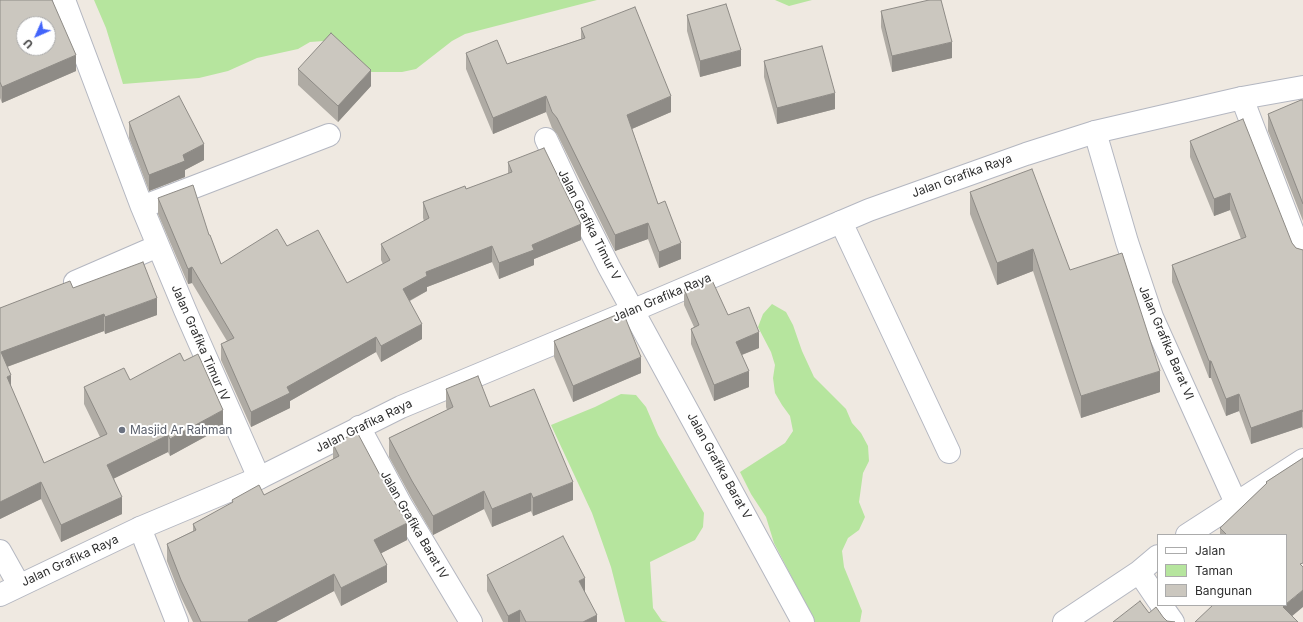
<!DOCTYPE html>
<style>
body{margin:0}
#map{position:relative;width:1303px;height:622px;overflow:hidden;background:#efe9e1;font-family:Inter,sans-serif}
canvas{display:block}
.legend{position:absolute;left:1157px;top:534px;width:130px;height:72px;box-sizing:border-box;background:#fff;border:1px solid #ababab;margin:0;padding:5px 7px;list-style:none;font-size:12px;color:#2e2e2e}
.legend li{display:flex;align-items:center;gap:8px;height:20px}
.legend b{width:20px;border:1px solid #ababab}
.north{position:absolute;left:16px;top:16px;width:40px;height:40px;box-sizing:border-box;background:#fff;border:1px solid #ababab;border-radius:50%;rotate:225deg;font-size:11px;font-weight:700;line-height:16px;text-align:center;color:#2e2e2e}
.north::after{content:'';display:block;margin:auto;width:14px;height:18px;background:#4264fb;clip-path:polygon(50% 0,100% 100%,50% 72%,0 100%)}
</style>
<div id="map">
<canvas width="1303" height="622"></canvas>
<ul class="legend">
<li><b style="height:5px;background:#fff"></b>Jalan</li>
<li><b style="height:11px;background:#b6e59e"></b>Taman</li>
<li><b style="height:11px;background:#cbc7bf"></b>Bangunan</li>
</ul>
<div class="north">U</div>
</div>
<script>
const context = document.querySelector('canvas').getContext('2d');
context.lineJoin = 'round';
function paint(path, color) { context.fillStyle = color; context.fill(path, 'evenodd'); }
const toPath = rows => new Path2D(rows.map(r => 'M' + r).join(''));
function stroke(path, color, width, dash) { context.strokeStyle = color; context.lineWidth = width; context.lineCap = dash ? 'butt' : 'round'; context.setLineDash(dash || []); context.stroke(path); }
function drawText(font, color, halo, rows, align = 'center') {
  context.font = font + ' Inter,sans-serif'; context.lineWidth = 4; context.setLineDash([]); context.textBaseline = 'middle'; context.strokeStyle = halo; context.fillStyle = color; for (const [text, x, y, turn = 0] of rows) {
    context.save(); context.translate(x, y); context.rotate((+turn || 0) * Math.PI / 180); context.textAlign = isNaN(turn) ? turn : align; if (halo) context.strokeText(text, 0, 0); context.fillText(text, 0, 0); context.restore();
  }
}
paint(toPath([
 [94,0,597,0,465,34,452,41,416,69,402,72,370,72,324,41,310,42,298,49,257,58,228,71,199,78,123,84,106,28],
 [775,0,812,0,789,6],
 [772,304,786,312,793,325,802,351,814,377,846,409,852,423,861,433,868,446,869,461,863,473,859,502,865,517,859,530,848,538,842,551,844,567,862,611,860,622,815,622,774,543,766,517,751,494,740,472,785,443,793,431,790,416,782,405,775,393,773,378,775,365,771,352,758,327,763,314],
 [621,394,636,395,646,407,658,435,704,513,703,527,695,540,650,562,653,608,662,621,668,622,625,622,611,567,592,513,551,425,595,407]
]), '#b6e59e');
const minor = toPath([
 [64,0,142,207,185,310,259,478],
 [1242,98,1293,232,1303,255],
 [1095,132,1127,242,1152,317,1236,503],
 [546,139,569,188,609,267,803,622],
 [142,207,329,135],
 [841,222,949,452],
 [75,282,158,246],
 [359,427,401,505,471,622],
 [140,528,177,622],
 [1187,535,1303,460],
 [0,551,19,585],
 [1139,572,1158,600],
 [1161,605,1173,622],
 [1064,622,1139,572,1158,556]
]);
const secondary = toPath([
 [0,595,140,528,259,478,401,407,634,310,869,210,1026,154,1095,132,1242,98,1303,87]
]);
stroke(minor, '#b4b7c1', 24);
stroke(secondary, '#b4b7c1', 24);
stroke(minor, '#fff', 22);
stroke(secondary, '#fff', 22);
paint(toPath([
 [0,0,76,71,2,103,0,98],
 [881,11,952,58,892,72,881,27],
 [687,15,741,66,700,77,687,31],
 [581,28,671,112,632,129,658,204,681,259,659,268,648,239,615,251,557,134,552,128,546,112,493,134,466,69,466,53,507,64,581,39],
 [764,61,835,109,777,124,764,77],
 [298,69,371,86,338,122,298,85],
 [1303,100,1303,221,1268,131,1268,114],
 [129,122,204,160,185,170,185,177,149,191,129,138],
 [1190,141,1292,243,1296,248,1303,250,1303,429,1302,427,1251,444,1239,411,1226,416,1211,378,1209,378,1172,282,1172,265,1241,239,1230,210,1214,216,1190,157],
 [508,162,581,240,534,259,534,265,499,279,492,262,427,287,427,291,410,301,422,339,381,362,376,352,290,401,290,408,251,427,221,360,221,344,227,341,192,283,188,284,158,214,158,198,209,235,221,264,287,246,347,283,383,264,381,260,381,244,424,221,423,218,423,202,466,189,508,174],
 [970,192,1070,270,1160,392,1081,418,1033,271,997,285,970,214],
 [73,288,157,315,105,334,104,331,7,367,11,387,44,463,100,437,84,404,84,387,130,380,223,427,170,456,168,452,114,478,122,514,61,542,41,499,0,519,0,308],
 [684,289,728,315,759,348,742,355,749,387,714,401,691,344,691,329,694,327,684,305],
 [554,341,641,373,573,402,554,357],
 [446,389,490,407,573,500,533,516,531,511,492,527,484,509,433,535,412,499,389,457,389,438,447,410,446,407],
 [333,444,407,540,381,553,387,582,341,606,334,591,276,622,193,622,181,597,167,561,167,544,193,531,193,524,232,503,232,500,264,495,333,460],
 [1303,458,1292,616,1195,622,1286,605,1286,535,1220,535,1220,528,1266,484,1266,482],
 [487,575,585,593,597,622,503,622,487,591]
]), '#afaba4');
paint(toPath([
 [952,42,952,58,892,72,892,56],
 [741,50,741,66,700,77,700,61],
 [76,55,76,71,2,103,2,87],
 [371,70,371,86,338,122,338,106],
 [835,93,835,109,777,124,777,108],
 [546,96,546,112,493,134,493,118],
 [671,96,671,112,627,131,627,115],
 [204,144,204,160,185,170,185,177,149,191,149,175,183,155],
 [1230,193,1230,210,1214,216,1214,199],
 [648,223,648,239,615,251,615,235],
 [581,224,581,240,534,259,534,265,499,279,499,263,532,245],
 [681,243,681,259,659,268,659,252],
 [492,246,492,262,427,287,427,291,403,304,403,289,426,272],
 [1033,249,1033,271,997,285,997,263],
 [192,267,192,283,188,284,188,269],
 [157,298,157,315,105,334,105,317],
 [104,314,104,331,1,369,1,352],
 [422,324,422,339,381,362,381,346],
 [759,332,759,348,736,357,736,342],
 [376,337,376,352,290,401,290,408,251,427,251,412,287,387],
 [641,357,641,373,573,402,573,386],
 [1209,361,1211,361,1211,378,1209,378],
 [749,371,749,387,714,401,714,385],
 [1160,371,1160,392,1081,418,1081,396],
 [11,375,11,392,7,377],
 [1239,394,1239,411,1226,416,1226,399],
 [223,410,223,427,170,456,170,439],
 [1302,410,1302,427,1251,444,1251,428],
 [168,435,168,452,107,482,107,465],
 [41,482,41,499,0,519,0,502],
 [573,482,573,500,533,516,533,498],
 [484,491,484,509,433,535,433,516],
 [531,493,531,511,492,527,492,509],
 [122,497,122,514,61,542,61,525],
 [407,523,407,540,374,557,374,540],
 [387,565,387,582,341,606,341,588],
 [334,574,334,591,276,622,248,622,248,620],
 [585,578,585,594,579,581],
 [1303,590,1303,607,1285,622,1283,607],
 [520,610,520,622,508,622,508,616],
 [597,615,597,622,583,622]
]), '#8e8b86');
const building = toPath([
 [0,0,52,0,76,55,2,87,0,82,0,0],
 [24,24,48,24,48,48,24,48,24,24],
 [929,0,941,0,952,42,892,56,881,11,929,0],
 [726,4,741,50,700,61,687,15,726,4],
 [635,7,671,96,627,115,658,204,665,201,681,243,659,252,648,223,615,235,557,118,552,112,546,96,493,118,466,53,497,40,507,64,585,38,581,28,635,7],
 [331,33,371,70,338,106,298,69,331,33],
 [822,46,835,93,777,108,764,61,822,46],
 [179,96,204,144,183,155,185,161,149,175,129,122,179,96],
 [1301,100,1303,100,1303,204,1268,114,1301,100],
 [1243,119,1292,243,1296,248,1303,250,1303,412,1302,410,1251,428,1239,394,1226,399,1211,361,1209,361,1172,265,1246,237,1230,193,1214,199,1190,141,1243,119],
 [544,148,581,224,532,245,534,250,499,263,492,246,426,272,427,276,403,289,422,324,381,346,376,337,287,387,290,393,251,412,221,344,234,338,192,267,188,269,158,198,193,185,209,235,210,235,221,264,277,229,287,246,318,230,347,283,390,260,381,244,429,218,423,202,465,186,466,189,512,172,508,162,544,148],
 [1032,169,1070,270,1122,253,1160,371,1081,396,1033,249,997,263,970,192,1032,169],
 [143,262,157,298,105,317,104,314,1,352,11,375,7,377,44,463,107,434,84,387,124,368,130,380,180,353,184,361,198,354,223,410,170,439,168,435,107,465,122,497,61,525,41,482,0,502,0,308,70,281,73,288,143,262],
 [711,278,728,315,749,307,759,332,736,342,749,371,714,385,691,329,699,325,684,289,711,278],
 [623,312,641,357,573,386,554,341,623,312],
 [478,376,490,407,534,389,573,482,533,498,531,493,492,509,484,491,433,516,412,481,389,438,453,407,446,389,478,376],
 [357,432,390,494,407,523,374,540,387,565,341,588,334,574,248,620,249,622,201,622,181,580,167,544,196,530,193,524,233,502,232,500,259,485,264,495,339,456,333,444,357,432],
 [1303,458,1303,563,1300,564,1303,567,1303,590,1286,604,1286,535,1227,535,1220,528,1267,483,1266,482,1303,458],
 [563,536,585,578,579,581,597,615,583,622,526,622,520,610,508,616,487,575,563,536],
 [1140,601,1149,613,1156,607,1163,617,1167,621,1175,622,1113,622,1140,601],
 [1213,605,1285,605,1283,607,1298,622,1195,622,1213,605]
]);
paint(building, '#cbc7bf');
stroke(building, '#8e8b86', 1);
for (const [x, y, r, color] of [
 [122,430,4,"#6b7280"]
]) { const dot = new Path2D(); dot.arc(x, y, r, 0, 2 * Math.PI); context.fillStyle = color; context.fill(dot); stroke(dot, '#fff', 1.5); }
drawText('12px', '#2e2e2e', '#fff', [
 ["Jalan Grafika Raya",962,176,-20],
 ["Jalan Grafika Timur V",589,225,63],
 ["Jalan Grafika Raya",662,298,-23],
 ["Jalan Grafika Timur IV",200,343,66],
 ["Jalan Grafika Barat VI",1166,343,67],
 ["Jalan Grafika Raya",364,426,-26],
 ["Jalan Grafika Barat V",719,466,61],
 ["Jalan Grafika Barat IV",414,525,60],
 ["Jalan Grafika Raya",70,561,-25]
]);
drawText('12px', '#5b616d', '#fff', [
 ["Masjid Ar Rahman",130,430]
], 'left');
</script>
